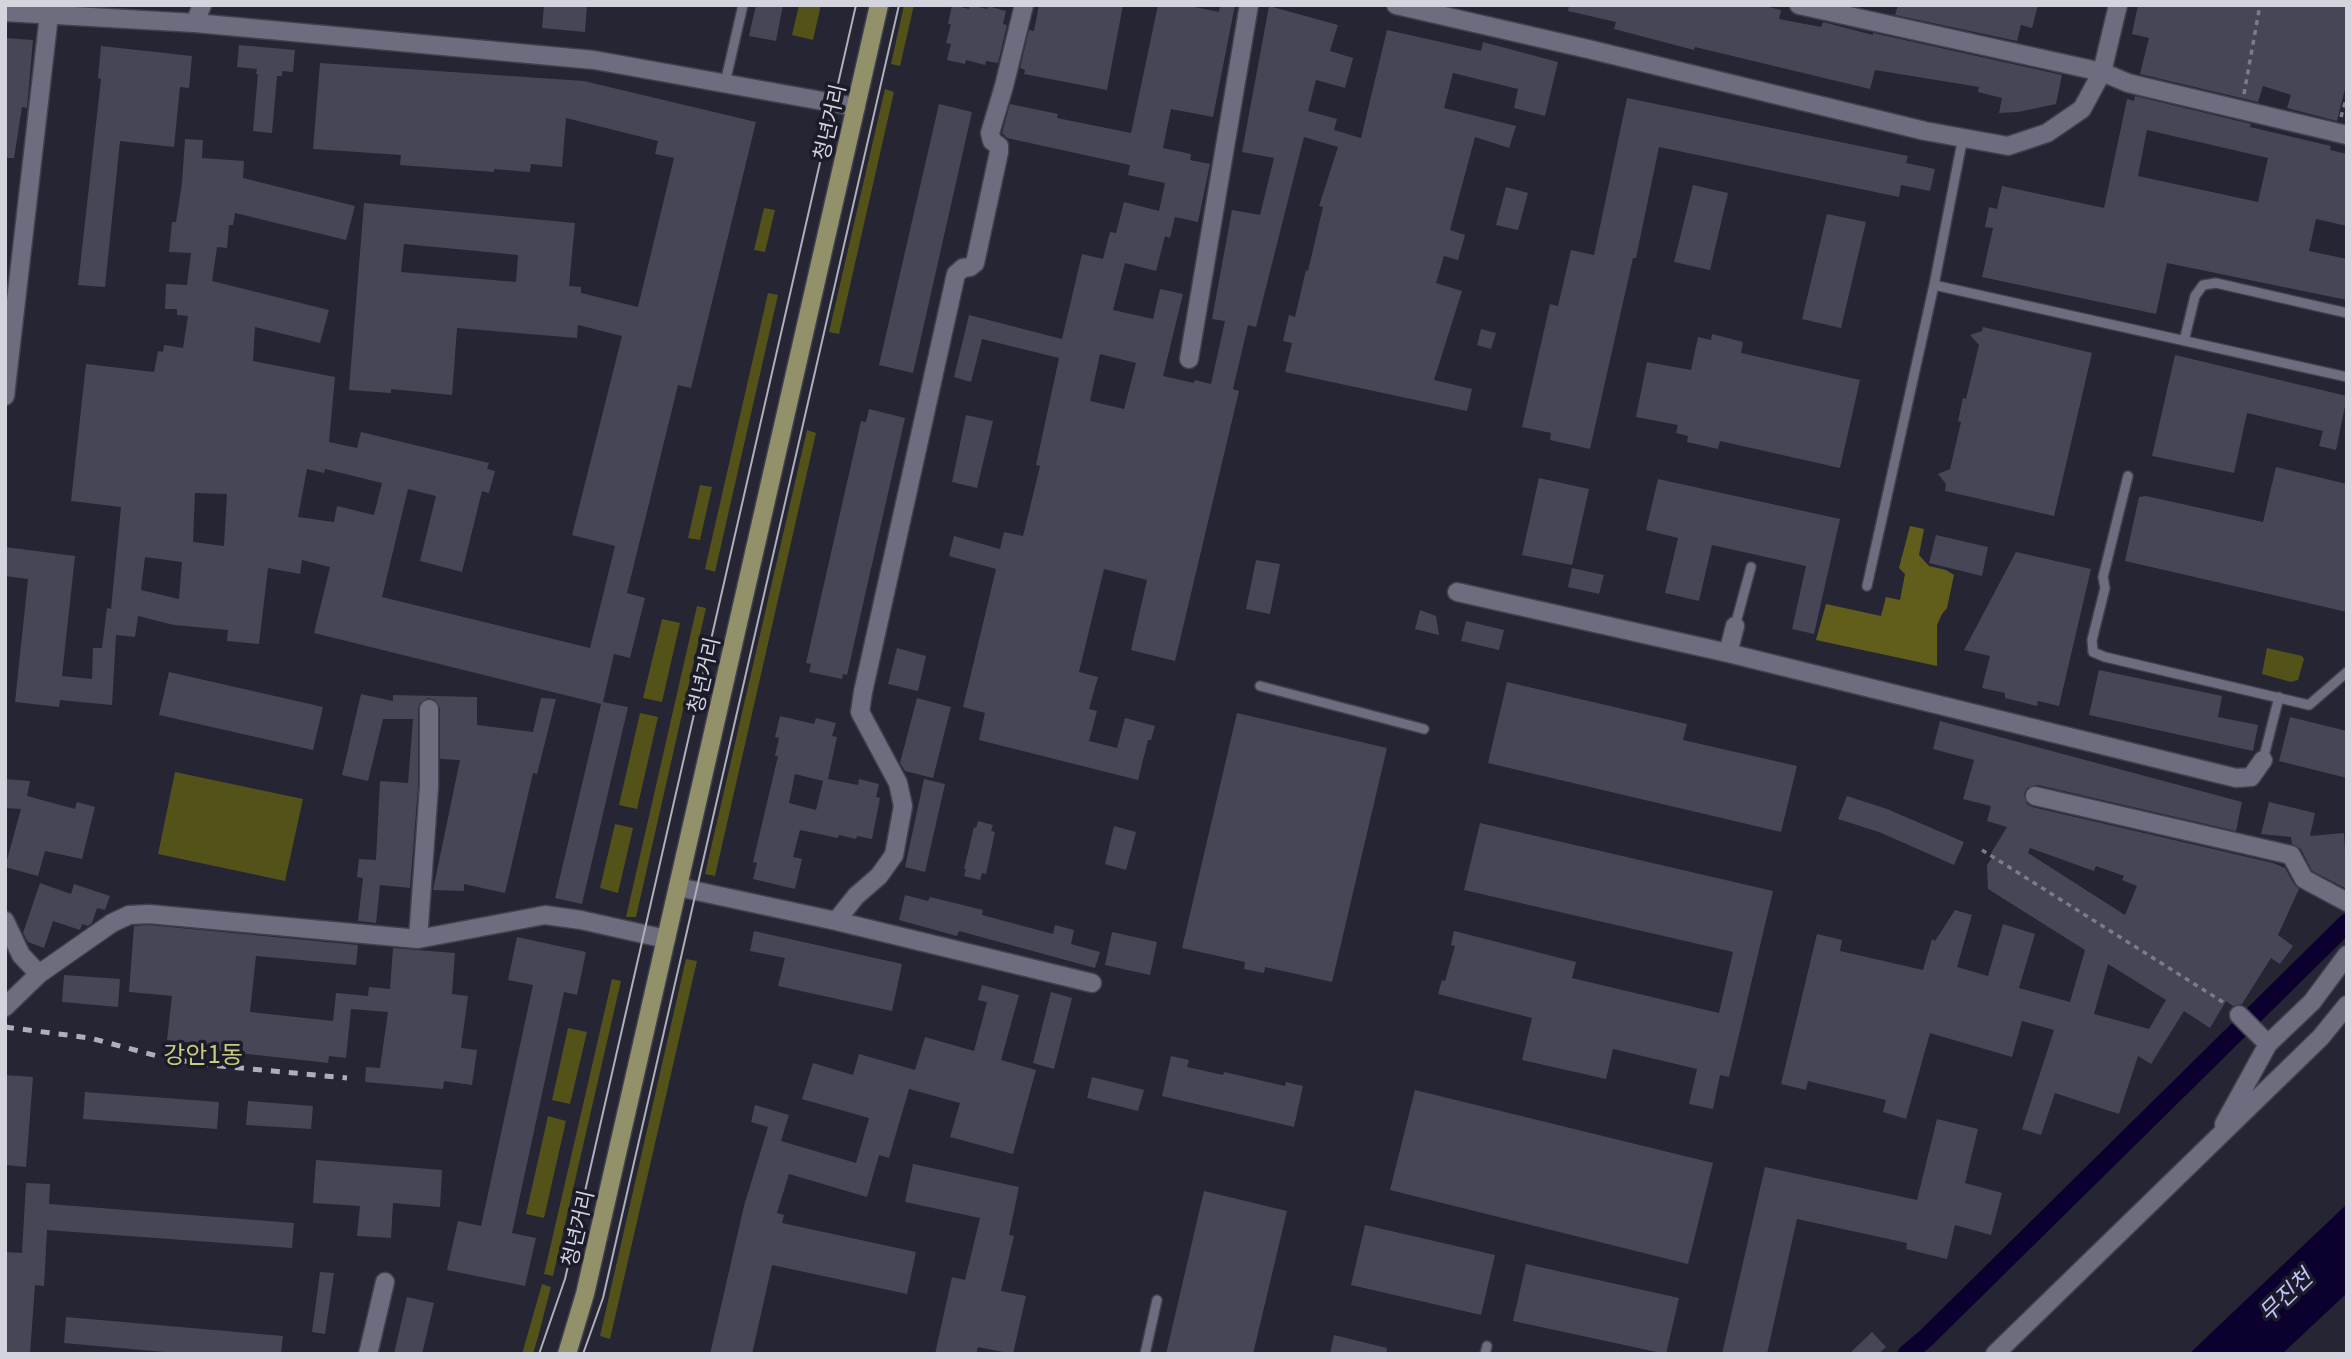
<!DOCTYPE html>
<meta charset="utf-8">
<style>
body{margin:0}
#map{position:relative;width:2352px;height:1359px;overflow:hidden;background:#252534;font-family:Georgia,serif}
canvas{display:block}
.frame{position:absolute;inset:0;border:7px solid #d3d4de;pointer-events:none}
</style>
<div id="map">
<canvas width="2352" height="1359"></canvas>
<div class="frame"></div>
</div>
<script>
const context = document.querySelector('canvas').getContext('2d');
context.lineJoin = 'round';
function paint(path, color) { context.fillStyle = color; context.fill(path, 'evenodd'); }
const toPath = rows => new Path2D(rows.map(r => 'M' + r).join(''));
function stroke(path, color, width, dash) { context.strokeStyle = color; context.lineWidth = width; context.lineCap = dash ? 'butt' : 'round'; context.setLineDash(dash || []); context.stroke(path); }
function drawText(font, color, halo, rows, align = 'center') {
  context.font = font + ' Georgia,"Noto Sans KR",serif'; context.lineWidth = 7; context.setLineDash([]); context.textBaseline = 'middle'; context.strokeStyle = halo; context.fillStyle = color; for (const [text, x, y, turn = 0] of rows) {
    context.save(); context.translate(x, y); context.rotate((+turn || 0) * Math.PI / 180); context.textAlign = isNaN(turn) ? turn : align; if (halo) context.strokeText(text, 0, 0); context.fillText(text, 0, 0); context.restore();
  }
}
paint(toPath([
 [799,5,821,5,813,40,792,35],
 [904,5,914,5,900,66,891,64],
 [885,89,894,92,839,334,829,332],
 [764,208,775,210,765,252,754,250],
 [768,293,778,295,715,572,705,569],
 [807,430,816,433,715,876,705,874],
 [700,485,712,487,700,540,688,538],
 [697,606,706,608,636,917,626,917],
 [662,619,680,623,662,702,643,698],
 [2267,648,2302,656,2304,659,2298,680,2291,682,2262,674],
 [640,713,658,717,637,809,619,805],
 [175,772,303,799,285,881,158,854],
 [615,824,633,828,618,893,600,888],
 [686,959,697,961,610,1339,600,1336],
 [612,979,621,981,553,1276,544,1274],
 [568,1028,587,1032,570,1104,552,1100],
 [548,1116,566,1121,544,1218,526,1214],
 [542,1284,551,1287,538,1337,533,1354,522,1354]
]), '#535219');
paint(toPath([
 [1910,526,1924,529,1919,555,1929,566,1946,570,1954,575,1947,608,1942,614,1937,625,1937,666,1816,640,1826,604,1881,616,1886,597,1900,600,1905,574,1899,568]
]), '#605e1a');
paint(toPath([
 [2347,1204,2347,1293,2282,1354,2189,1354]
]), '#0b002e');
stroke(toPath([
 [1907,1354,1926,1338,2347,923]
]), '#0b002e', 19);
paint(toPath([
 [544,5,587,5,585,32,542,28],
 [756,5,783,5,776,41,749,36],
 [952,5,969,9,970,5,987,9,988,6,1006,11,1003,24,1007,25,998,63,986,61,985,65,966,60,965,64,947,60,951,44,946,43,951,24,948,24],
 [1039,5,1123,5,1107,90,1024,74,1025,70,1020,68,1029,30,1034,31],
 [1158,5,1185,5,1219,12,1220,5,1235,5,1213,117,1171,109,1163,148,1191,154,1190,160,1210,164,1198,222,1175,217,1170,238,1165,236,1156,271,1125,263,1113,310,1153,319,1160,289,1183,294,1163,376,1194,383,1195,380,1211,384,1225,321,1212,319,1232,210,1260,215,1274,158,1242,152,1269,6,1338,25,1330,51,1353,58,1345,88,1316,80,1308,111,1337,119,1334,130,1361,138,1387,30,1481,51,1483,42,1558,62,1545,116,1514,108,1518,89,1453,73,1444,108,1516,126,1509,148,1475,137,1450,230,1465,235,1458,260,1444,256,1436,283,1462,291,1434,380,1472,389,1467,411,1285,372,1292,343,1283,341,1289,315,1295,317,1306,270,1308,271,1323,207,1319,206,1338,147,1304,137,1256,327,1248,325,1233,389,1239,391,1175,661,1131,650,1147,580,1104,569,1079,672,1098,677,1089,709,1097,711,1089,741,1117,748,1125,718,1155,726,1151,740,1148,740,1138,780,979,740,985,713,963,707,996,569,949,556,954,536,1000,549,1004,532,1023,536,1040,466,1036,465,1059,358,982,339,971,382,954,377,969,315,1062,339,1082,254,1103,259,1110,232,1116,233,1124,202,1159,211,1165,183,1128,175,1130,165,1007,138,1002,133,1010,104,1058,114,1057,118,1131,133],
 [1100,354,1136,363,1124,409,1090,401],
 [1569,5,1761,5,1781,10,1779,19,1821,27,1823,22,1873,35,1873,33,2062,75,2056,104,2018,112,1999,113,2002,98,1978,92,1979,87,1875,70,1870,89,1695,47,1694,50,1614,29,1616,22,1568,11],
 [1898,5,2038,5,2032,28,2021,25,2017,41,1895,15],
 [2138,5,2347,5,2347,81,2337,121,2287,108,2291,95,2263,86,2258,102,2140,74,2149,38,2132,34],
 [5,38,33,40,27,108,22,107,14,158,5,158],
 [239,45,295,50,293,72,282,71,282,76,277,76,272,133,253,131,258,74,256,74,257,69,237,67],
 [101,46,192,56,189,88,180,87,174,147,120,141,105,287,78,285,101,79,98,78],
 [320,63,584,81,756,122,691,388,678,385,627,593,645,598,630,658,614,654,603,702,628,707,582,904,555,898,601,704,314,633,330,567,302,560,300,574,268,568,259,644,227,641,228,630,174,625,138,616,135,637,116,635,112,705,60,700,59,707,15,702,28,579,5,576,5,547,75,556,62,676,92,679,93,648,102,648,107,608,111,609,121,507,71,501,86,364,154,372,158,351,163,352,164,345,183,348,188,316,177,315,177,309,165,309,166,284,187,285,191,253,169,252,172,222,176,222,182,183,185,139,203,140,202,158,244,161,243,178,355,206,346,240,235,213,233,225,229,225,227,248,217,247,212,281,329,310,320,343,255,327,253,361,335,377,329,442,357,448,361,432,489,463,487,469,495,471,489,493,482,491,462,572,420,561,436,496,408,489,382,597,590,648,615,546,572,535,622,336,578,325,577,338,457,328,452,395,391,389,391,393,349,390,364,203,575,223,569,286,581,287,581,293,638,307,674,158,655,154,658,141,566,118,562,167,531,164,530,172,494,169,494,172,400,165,401,155,313,149],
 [404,244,518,255,516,282,401,272],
 [307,469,324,473,325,469,382,483,374,515,337,506,334,522,298,517],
 [195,493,227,494,224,546,193,542],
 [145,557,182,562,179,599,141,590],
 [2135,96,2251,124,2250,127,2331,146,2330,150,2347,154,2347,226,2316,219,2309,251,2347,259,2347,300,2167,263,2156,314,1982,277,1993,228,1985,227,1989,207,1997,209,2002,186,2104,208,2127,99,2134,101],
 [2147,130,2268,158,2258,202,2138,176],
 [1627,98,1908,156,1906,163,1935,169,1930,191,1901,185,1899,197,1659,147,1636,258,1633,258,1590,449,1550,440,1551,433,1522,427,1550,304,1558,306,1571,250,1594,255],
 [939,104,972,112,913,373,879,365],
 [1693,185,1728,193,1710,270,1674,262],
 [1506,187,1528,193,1518,230,1496,225],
 [1827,214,1866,222,1841,328,1802,319],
 [1983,327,2092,353,2054,516,1945,491,1946,484,1938,474,1950,469,1961,422,1958,421,1963,398,1966,399,1979,345,1970,335,1982,331],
 [1481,329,1496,333,1491,349,1477,345],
 [1712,334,1743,342,1741,353,1860,380,1840,468,1720,441,1718,449,1687,442,1688,436,1676,433,1678,425,1636,417,1647,362,1691,370,1698,337,1711,340],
 [2175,355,2347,396,2336,450,2319,446,2323,431,2247,413,2234,473,2152,456],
 [869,409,905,418,847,675,843,674,842,679,809,672,811,664,806,663,861,421,866,422],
 [966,415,993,421,977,488,952,482],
 [2276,467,2347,484,2347,612,2125,561,2139,497,2146,496,2263,522],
 [1539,478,1589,489,1572,565,1522,555],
 [1658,479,1840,519,1814,634,1792,629,1806,566,1712,545,1699,601,1665,593,1678,538,1646,530],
 [1936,535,1988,547,1982,576,1929,563],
 [2016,552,2091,569,2059,706,2038,701,2037,706,2005,698,2005,693,1982,688,1990,656,1964,650],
 [1256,560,1280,564,1270,614,1246,609],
 [1572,568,1604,575,1599,594,1568,587],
 [1420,610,1436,616,1439,635,1415,629],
 [1466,621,1504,630,1499,650,1461,641],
 [897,648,926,656,918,691,888,684],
 [2099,670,2222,696,2218,717,2258,725,2253,751,2089,715],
 [169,672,323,707,313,750,159,715],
 [1507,682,1687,724,1683,740,1797,766,1781,832,1488,763],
 [361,694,393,701,393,695,477,697,477,725,533,732,541,698,556,699,537,774,533,773,505,893,464,884,464,891,433,890,460,760,440,759,440,708,435,700,428,698,420,703,418,709,418,787,410,888,380,885,376,923,358,921,363,878,357,877,359,859,376,860,380,781,408,783,413,719,383,719,368,781,342,775],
 [917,698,951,707,933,778,905,771,900,763],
 [1237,713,1387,748,1332,982,1265,967,1264,973,1244,969,1245,962,1182,948],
 [780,716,814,724,816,718,836,723,832,736,837,737,828,779,858,785,859,779,879,784,876,797,880,798,872,839,857,836,856,839,839,835,838,838,800,830,793,857,802,859,795,889,753,879,757,863,753,862,778,756,775,756,779,738,775,737],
 [795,774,823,781,816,810,789,803],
 [2290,717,2347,731,2347,778,2279,761],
 [1940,721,2242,802,2236,831,2038,785,2027,788,2024,794,2027,804,2032,807,2273,863,2285,868,2294,884,2299,889,2278,935,2293,946,2280,964,2271,958,2242,1004,2233,1006,2226,1001,2210,1028,2184,1011,2151,1064,2138,1056,2119,1114,2055,1093,2041,1135,2022,1129,2054,1030,2022,1021,2012,1057,1930,1033,1906,1119,1883,1112,1886,1100,1808,1081,1806,1090,1781,1084,1817,934,1842,940,1840,951,1923,970,1932,939,1935,941,1955,910,1972,915,1957,967,1988,976,2003,924,2035,934,2019,988,2070,1002,2085,950,1988,889,1987,865,1994,855,1991,853,2007,827,1987,821,1991,806,1963,799,1974,760,1933,749],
 [2030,848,2094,871,2096,866,2124,876,2122,880,2137,886,2125,915,2028,853],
 [2108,964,2166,1000,2149,1029,2094,1014],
 [5,779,30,781,27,796,75,809,77,802,95,807,82,859,45,851,38,876,5,867,21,809,5,808],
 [924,779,945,784,925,872,905,867],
 [1847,796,1887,809,1964,842,1954,865,1879,832,1838,819],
 [2269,802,2315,813,2310,836,2344,833,2347,889,2312,871,2301,849,2292,844,2291,837,2261,834],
 [978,821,993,825,991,831,995,832,986,874,982,873,980,880,964,876,966,869,964,869,974,827,976,828],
 [1480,823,1773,891,1729,1077,1720,1075,1713,1109,1689,1104,1697,1069,1613,1049,1606,1079,1522,1060,1532,1018,1438,994,1442,980,1445,981,1455,946,1451,945,1454,931,1576,962,1572,978,1719,1013,1733,952,1464,890],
 [1114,826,1136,832,1126,870,1105,864],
 [40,883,71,894,74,884,110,896,105,910,97,908,92,923,88,926,82,924,80,930,53,921,44,948,28,942,23,933],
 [905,895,928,901,930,897,983,910,982,915,1053,934,1055,925,1074,930,1071,944,1100,952,1095,968,959,931,957,936,899,920],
 [149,925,358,945,356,965,256,956,250,1012,333,1021,336,993,368,996,369,987,390,989,393,948,455,953,452,994,468,996,461,1048,477,1050,472,1085,444,1081,443,1089,365,1082,366,1067,380,1068,388,1012,351,1009,346,1058,329,1056,328,1063,212,1050,212,1045,167,1040,172,996,129,992,134,926],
 [754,931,902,964,892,1011,778,986,785,958,750,951],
 [1112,932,1157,942,1150,975,1105,965],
 [517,937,586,952,577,995,564,992,512,1233,536,1238,525,1286,447,1270,458,1221,481,1226,533,985,508,980],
 [64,975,120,979,118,1007,62,1002],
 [982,985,1019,995,1001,1060,1036,1070,1013,1154,950,1137,960,1103,909,1089,889,1158,879,1155,867,1197,789,1174,777,1213,784,1215,782,1223,916,1252,907,1294,772,1265,752,1354,710,1354,744,1206,768,1127,751,1122,755,1105,789,1115,781,1141,856,1163,869,1118,802,1099,813,1063,853,1075,859,1054,915,1070,925,1037,974,1051,987,1002,978,1000],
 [1051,992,1072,998,1054,1069,1033,1063],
 [1171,1056,1189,1060,1187,1067,1223,1075,1224,1072,1285,1086,1286,1082,1303,1086,1294,1127,1162,1096],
 [5,1075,33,1077,26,1167,5,1165],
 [1092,1077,1144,1090,1138,1111,1087,1098],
 [1415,1090,1713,1163,1688,1264,1390,1190],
 [85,1092,219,1102,217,1129,83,1119],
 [248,1101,313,1106,311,1129,246,1125],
 [1937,1119,1978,1129,1965,1183,2002,1193,1991,1235,1955,1225,1947,1259,1906,1249,1907,1243,1797,1219,1767,1354,1722,1354,1765,1167,1917,1200],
 [316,1160,442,1170,440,1207,393,1203,391,1238,357,1236,360,1206,313,1203],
 [913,1164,1019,1187,1009,1235,1014,1236,1001,1291,1026,1296,1013,1354,978,1347,976,1354,935,1354,952,1277,965,1280,980,1218,905,1202],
 [26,1183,50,1184,49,1204,294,1223,292,1248,47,1230,44,1286,35,1285,30,1354,5,1354,5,1252,22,1253],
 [1204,1191,1287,1211,1253,1354,1166,1354],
 [1365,1225,1495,1255,1481,1315,1351,1285],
 [1526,1264,1679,1298,1666,1354,1513,1321],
 [320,1272,334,1273,325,1334,312,1332],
 [407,1297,434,1303,422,1354,394,1354],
 [66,1317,283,1336,281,1354,187,1354,64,1343],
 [1872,1332,1886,1347,1878,1354,1849,1354],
 [1334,1335,1387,1348,1386,1354,1330,1354]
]), '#464657');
const service = toPath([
 [725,83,743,5],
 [1934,285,2347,377],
 [2184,341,2195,296,2203,285,2216,283,2347,313],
 [2128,476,2103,577,2105,588,2092,640,2093,652,2105,657,2309,705,2347,672],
 [1867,586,1934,285,1963,137],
 [1735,626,1751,567],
 [1260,686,1424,729],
 [2263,760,2279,697],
 [1145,1354,1157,1300],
 [1485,1354,1487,1346]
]);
const minor = toPath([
 [1799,5,2102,72,2128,83,2347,135],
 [195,23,202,5],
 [1189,359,1249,5],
 [5,396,49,15],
 [1457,592,1728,653,2236,778,2251,777,2263,760],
 [1728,653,1735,626],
 [2035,796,2291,855,2304,879,2347,902],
 [678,887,836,921,1092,983],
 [5,921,21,955,39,974],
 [836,921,856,896,879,876,894,855,903,806,898,783,860,712,863,692,956,274,963,268,970,267,975,263,999,152,999,146,992,141,990,133,1004,86,1024,5],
 [418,939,429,787,429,709],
 [5,1007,39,974,112,923,129,915,149,914,418,939,545,915,581,920,666,939],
 [2239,1015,2268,1044],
 [368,1354,385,1282]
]);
const tertiary = toPath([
 [1396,5,1588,49,1925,131,2008,146,2047,133,2082,109,2102,72,2118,5],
 [5,12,195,23,594,60,856,107],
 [2224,1124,2268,1044,2312,1002,2347,955],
 [1995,1354,2321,1037,2347,1005]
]);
const primary = toPath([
 [567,1354,585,1294,879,5]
]);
stroke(service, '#41414e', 12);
stroke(minor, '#41414e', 21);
stroke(tertiary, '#41414e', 21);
stroke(primary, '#41414e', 21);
stroke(toPath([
 [2244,94,2260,5],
 [2341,117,2347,96],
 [1982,850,2226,1004]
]), '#7c7c89', 3.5, [5, 5]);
stroke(service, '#6d6d7f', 9);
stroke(minor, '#6d6d7f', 18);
stroke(tertiary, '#6d6d7f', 18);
stroke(primary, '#92916a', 18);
stroke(toPath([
 [539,1354,565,1279,856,5],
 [583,1354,603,1298,899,5]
]), '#aeafba', 2);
stroke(toPath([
 [5,1027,90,1038,161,1057,209,1065,347,1078]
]), '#aeafba', 5, [9, 9]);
drawText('21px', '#d3d4de', '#1b1b2a', [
 ["청년거리",829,122,-77],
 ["청년거리",703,675,-77],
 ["청년거리",577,1228,-77]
]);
drawText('italic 23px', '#c2c2ff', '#1b1b2a', [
 ["무진천",2285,1295,-44]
]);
drawText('24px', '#caca7c', '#1b1b2a', [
 ["강안1동",203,1054]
]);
</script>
